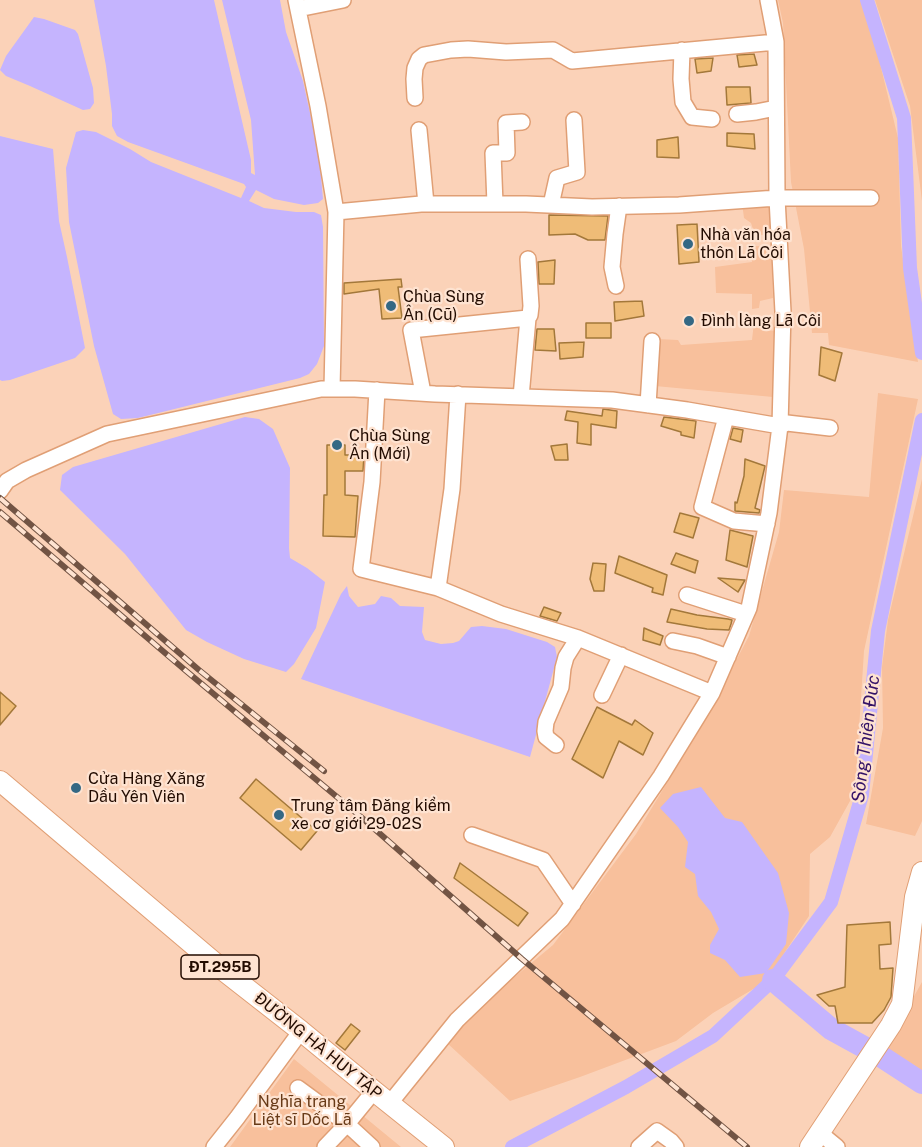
<!DOCTYPE html>
<meta charset="utf-8">
<style>
body{margin:0}
canvas{display:block;background:#fbd2b8}
</style>
<canvas width="922" height="1147"></canvas>
<script>
const context = document.querySelector('canvas').getContext('2d');
context.lineJoin = 'round';
function paint(path, color) { context.fillStyle = color; context.fill(path, 'evenodd'); }
const toPath = rows => new Path2D(rows.map(r => 'M' + r).join(''));
function stroke(path, color, width, dash) { context.strokeStyle = color; context.lineWidth = width; context.lineCap = dash ? 'butt' : 'round'; context.setLineDash(dash || []); context.stroke(path); }
function drawText(font, color, halo, rows, align = 'center') {
  context.font = font + ' "Public Sans",sans-serif'; context.lineWidth = 4.5; context.setLineDash([]); context.textBaseline = 'middle'; context.strokeStyle = halo; context.fillStyle = color; for (const [text, x, y, turn = 0] of rows) {
    context.save(); context.translate(x, y); context.rotate((+turn || 0) * Math.PI / 180); context.textAlign = isNaN(turn) ? turn : align; if (halo) context.strokeText(text, 0, 0); context.fillText(text, 0, 0); context.restore();
  }
}
paint(toPath([
 [778,0,860,0,871,26,898,138,901,246,918,362,829,345,828,333,812,333,804,249,791,182,783,23],
 [875,0,922,0,922,201,910,106],
 [772,198,774,235,755,235,751,223,744,218,742,203],
 [754,246,771,246,773,298,760,301,759,308,752,309,752,294,716,293,715,267,752,262],
 [754,322,762,322,762,330,778,331,773,397,655,386,658,339,678,340,681,345,752,340],
 [878,393,918,399,864,651,855,792,830,837,810,854,809,916,765,982,713,1013,676,1041,580,1077,510,1101,447,1043,481,1005,553,945,636,834,702,725,749,636,779,532,784,490,869,497],
 [922,479,922,821,915,836,866,824,883,728,882,667,888,620],
 [922,982,922,1073,884,1050],
 [294,1059,401,1147,230,1147]
]), '#f8c09c');
paint(toPath([
 [94,0,214,0,251,160,251,173,255,175,251,120,222,0,280,0,286,32,303,81,319,154,323,199,318,203,304,205,274,199,256,190,249,201,264,208,296,212,314,212,321,215,323,227,324,346,317,364,309,374,300,378,138,418,121,419,113,414,94,346,69,222,66,168,76,132,83,130,96,132,130,149,151,162,241,198,246,187,244,184,128,142,117,136,112,126,112,114,106,66],
 [34,17,44,19,75,30,78,34,93,88,94,103,90,109,83,110,30,86,6,76,0,70,6,56],
 [0,136,53,149,59,221,67,257,85,348,75,358,10,380,2,381,0,380],
 [245,417,259,419,273,429,290,468,289,548,290,558,307,568,325,582,316,628,294,664,286,672,244,659,207,642,186,630,125,554,60,490,62,475,73,467],
 [347,586,349,596,358,607,375,604,381,596,391,598,400,606,424,607,422,632,425,640,441,644,453,643,459,641,471,627,482,626,506,629,547,642,555,647,557,657,530,757,301,679,341,594],
 [701,787,725,818,742,822,778,873,789,913,786,944,766,973,740,977,725,960,710,953,710,945,719,929,711,912,698,896,695,874,685,867,688,842,678,827,660,808,673,794]
]), '#c5b4fe');
stroke(toPath([
 [867,0,904,118,910,268,922,353],
 [512,1147,626,1087,713,1036,773,980,831,902,862,795,878,631,922,420]
]), '#c5b4fe', 14);
stroke(toPath([
 [773,980,831,1029,882,1057,922,1083]
]), '#c5b4fe', 22);
const building = toPath([
 [754,54,757,65,739,67,737,55,754,54],
 [713,58,711,71,697,73,695,59,713,58],
 [726,87,750,87,751,103,727,105,726,87],
 [727,133,754,134,755,149,727,146,727,133],
 [678,137,679,158,657,157,657,140,678,137],
 [549,215,608,216,605,240,588,240,575,234,549,235,549,215],
 [697,224,699,262,679,264,677,225,697,224],
 [555,260,554,284,539,284,538,262,555,260],
 [401,279,402,287,398,287,402,318,382,319,379,289,344,294,344,283,401,279],
 [642,301,644,316,615,321,614,302,642,301],
 [586,323,611,323,611,338,586,338,586,323],
 [537,329,554,329,556,351,535,350,537,329],
 [584,342,583,357,560,359,559,343,584,342],
 [821,347,842,353,835,381,819,375,821,347],
 [603,409,617,411,616,428,591,424,591,445,577,443,578,422,565,420,567,411,602,416,603,409],
 [664,417,696,421,694,438,681,435,681,432,661,426,664,417],
 [733,428,743,430,741,442,730,439,733,428],
 [567,444,568,460,555,460,551,446,567,444],
 [327,445,345,445,345,455,364,455,363,471,345,471,345,495,358,496,355,537,323,536,324,495,327,495,327,445],
 [745,459,765,466,755,508,760,510,759,513,735,511,735,502,737,503,744,476,745,459],
 [680,513,699,518,693,538,674,532,680,513],
 [730,530,753,536,747,567,726,560,730,530],
 [676,553,698,561,695,573,671,564,676,553],
 [619,556,667,575,663,595,652,592,653,588,615,573,619,556],
 [593,563,606,564,604,591,594,591,590,579,593,563],
 [718,578,744,580,745,580,738,592,718,578],
 [544,607,561,613,557,621,540,616,544,607],
 [671,609,697,615,728,619,732,620,731,624,729,630,707,629,667,622,671,609],
 [644,628,663,636,660,645,643,640,644,628],
 [0,692,16,706,0,725,0,692],
 [597,707,632,725,635,720,653,733,643,755,619,741,603,778,572,759,597,707],
 [256,779,317,831,301,850,240,798,256,779],
 [460,863,528,913,518,926,454,878,460,863],
 [890,922,891,944,879,945,880,969,893,968,891,997,884,1010,872,1023,838,1023,835,1006,829,1006,817,995,845,987,847,925,890,922],
 [351,1024,360,1031,345,1050,336,1043,351,1024]
]);
paint(building, '#efbc77');
stroke(building, '#a3783a', 1.5);
const minor = toPath([
 [296,0,318,106,336,212,332,389],
 [298,9,343,0],
 [682,50,681,79,683,102,692,117,712,119],
 [415,98,414,79,415,68,419,59,424,55,451,50,468,49,506,52,553,50,572,61,776,42],
 [737,114,756,112,776,108],
 [419,130,426,204],
 [495,204,493,153,507,153,506,123,522,122],
 [551,205,557,178,577,172,574,120],
 [336,212,421,204,526,204,592,207,679,205,777,198,871,198],
 [616,286,612,267,615,234,619,206],
 [377,390,372,482,361,569,438,588,501,614,578,638,712,693],
 [423,393,411,330,528,318],
 [521,397,528,318,530,315,531,306,528,259],
 [648,405,652,341],
 [726,417,702,507,734,521,767,524],
 [0,491,7,481,26,470,107,434,321,389,355,389,435,394,612,400,687,410,780,426,787,423,830,428],
 [438,588,452,489,458,394],
 [687,595,746,614],
 [673,641,697,646,728,657],
 [602,695,621,655],
 [556,745,546,737,545,731,546,722,561,687,563,668,566,657,578,638],
 [472,835,543,860,573,904],
 [298,1088,347,1124,374,1091],
 [390,1103,457,1020,562,919,661,776,712,693,749,608,769,513,780,426,783,312,777,198,776,42,768,0],
 [820,1133,837,1147],
 [214,1147,237,1118,301,1031],
 [325,1147,347,1124,372,1147],
 [639,1147,657,1131,671,1141,676,1147]
]);
const major = toPath([
 [0,781,223,970,301,1031,374,1091,444,1147],
 [810,1147,891,1025,902,1004,915,897,922,872]
]);
stroke(minor, '#e09f75', 18);
stroke(major, '#e09f75', 22);
stroke(minor, '#fff', 15);
stroke(major, '#fff', 20);
const rail = toPath([
 [0,498,199,670,324,771],
 [0,512,185,670,361,817,522,959,747,1147]
]);
stroke(rail, '#725444', 6);
stroke(rail, '#fee3d1', 4, [11]);
for (const [x, y, r, color] of [
 [688,244,6,"#346884"],
 [391,306,6,"#346884"],
 [689,321,6,"#346884"],
 [337,445,6,"#346884"],
 [76,788,6,"#346884"],
 [279,815,6,"#346884"]
]) { const dot = new Path2D(); dot.arc(x, y, r, 0, 2 * Math.PI); context.fillStyle = color; context.fill(dot); stroke(dot, '#fee3d1', 2); }
for (const [x, y, w] of [
 [220,967,78]
]) { const box = new Path2D(); box.roundRect(x - w / 2, y - 12, w, 24, 4.5); context.fillStyle = '#fee3d1'; context.fill(box); stroke(box, '#220b00', 1.5); }
drawText('bold 15px', '#220b00', null, [
 ["ĐT.295B",220,967]
]);
drawText('16px', '#220b00', '#fee3d1', [
 ["Nhà văn hóa",700,235],
 ["thôn Lã Côi",700,253],
 ["Chùa Sùng",403,297],
 ["Ân (Cũ)",403,315],
 ["Đình làng Lã Côi",701,321],
 ["Chùa Sùng",349,436],
 ["Ân (Mới)",349,454],
 ["Cửa Hàng Xăng",88,779],
 ["Dầu Yên Viên",88,797],
 ["Trung tâm Đăng kiểm",291,806],
 ["xe cơ giới 29-02S",291,824]
], 'left');
drawText('16px', '#220b00', '#fee3d1', [
 ["ĐƯỜNG HÀ HUY TẬP",318,1046,39]
]);
drawText('16px', '#683a17', '#fee3d1', [
 ["Nghĩa trang",302,1102],
 ["Liệt sĩ Dốc Lã",302,1120]
]);
drawText('italic 18px', '#341368', '#fee3d1', [
 ["Sông Thiên Đức",866,739,-83]
]);
</script>
